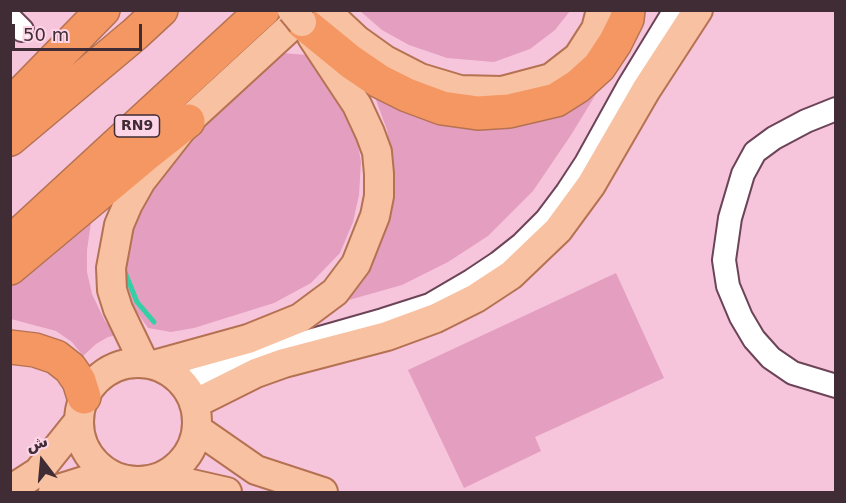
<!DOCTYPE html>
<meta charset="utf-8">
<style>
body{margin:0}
#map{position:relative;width:846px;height:503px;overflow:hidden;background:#f6c5db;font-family:"DejaVu Sans","Noto Naskh Arabic",sans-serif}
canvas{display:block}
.frame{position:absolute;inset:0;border:12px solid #3f2c35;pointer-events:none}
.north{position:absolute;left:12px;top:431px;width:60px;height:60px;-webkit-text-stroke:4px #fdd5e7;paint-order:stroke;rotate:344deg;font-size:16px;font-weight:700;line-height:24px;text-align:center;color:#3f2c35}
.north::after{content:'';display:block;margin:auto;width:21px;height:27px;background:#3f2c35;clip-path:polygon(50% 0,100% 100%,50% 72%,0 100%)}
.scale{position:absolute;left:12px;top:24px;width:130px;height:27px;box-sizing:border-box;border:3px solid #3f2c35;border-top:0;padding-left:8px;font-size:18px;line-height:21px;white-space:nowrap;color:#3f2c35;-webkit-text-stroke:4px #fdd5e7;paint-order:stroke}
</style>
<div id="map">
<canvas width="846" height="503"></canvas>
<div class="frame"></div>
<div class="north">ش</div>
<div class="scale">50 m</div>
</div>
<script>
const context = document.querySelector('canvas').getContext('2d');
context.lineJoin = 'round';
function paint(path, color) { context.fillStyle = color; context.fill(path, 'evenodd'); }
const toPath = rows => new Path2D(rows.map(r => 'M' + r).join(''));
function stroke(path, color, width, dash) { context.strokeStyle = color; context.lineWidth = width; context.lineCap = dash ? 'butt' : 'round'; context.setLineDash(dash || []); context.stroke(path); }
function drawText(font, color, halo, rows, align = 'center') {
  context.font = font + ' "DejaVu Sans",sans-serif'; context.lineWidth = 4.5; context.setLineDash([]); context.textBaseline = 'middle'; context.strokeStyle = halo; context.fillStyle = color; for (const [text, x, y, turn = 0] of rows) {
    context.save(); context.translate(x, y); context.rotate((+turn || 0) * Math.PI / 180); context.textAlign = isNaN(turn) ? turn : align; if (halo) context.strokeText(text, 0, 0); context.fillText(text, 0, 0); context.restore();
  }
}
paint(toPath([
 [360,11,570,11,555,30,530,49,494,62,447,58,409,45,382,30],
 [632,11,647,11,571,135,533,191,488,236,448,262,402,285,317,309,393,194,392,162,387,130,376,100,360,73,493,114],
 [283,53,307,55,335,90,356,133,361,162,359,195,353,222,340,253,311,283,274,303,194,328,171,332,148,328,127,298,116,256,120,232,174,156],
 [98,201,91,223,87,250,87,272,92,294,105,321,118,335,108,337,96,344,83,356,72,342,56,331,11,319,10,263],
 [616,273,664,378,535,437,541,451,464,488,408,370]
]), '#e49ec0');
stroke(toPath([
 [124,270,137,302,154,322]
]), '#34cfa4', 5);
const minor = toPath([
 [10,18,22,30],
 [836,109,806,121,774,138,755,152,743,174,730,218,724,260,728,286,741,317,754,339,771,358,793,373,836,386],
 [183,384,220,369,274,351,383,320,430,305,471,281,498,263,522,244,546,220,567,192,586,163,628,87,675,10]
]);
const major = toPath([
 [325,10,357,40,385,60,420,78,460,90,502,91,551,78,578,57,596,29,601,10],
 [144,363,118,309,112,290,111,268,119,225,128,204,141,181,188,121,309,10],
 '79 422a59 59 0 1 1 118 0a59 59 0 1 1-118 0Z',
 [154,365,248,339,300,318,335,292,356,264,375,216,379,196,379,174,377,152,370,133,357,105,312,37],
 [194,404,256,373,284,363,387,336,436,318,476,298,511,275,558,230,591,185,646,90,698,10],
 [197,429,256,470,323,492],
 [161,477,227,492],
 [10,490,38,472,78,422],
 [53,492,58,489,90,479,121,479]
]);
const highway = toPath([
 [302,22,351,62,379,81,407,95,442,108,478,113,509,111,556,100,578,86,599,67,615,43,627,19,628,10],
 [10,105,103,10],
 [10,139,135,34,161,10],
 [10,243,263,10],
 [10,268,145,155,188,121],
 [10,347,35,350,56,357,70,368,79,381,84,397]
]);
stroke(minor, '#6c4457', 26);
stroke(major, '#b57252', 32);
stroke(highway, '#b57252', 36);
stroke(minor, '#fff', 22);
stroke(major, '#f8c1a1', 28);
stroke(highway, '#f49762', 33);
const majorBridge = toPath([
 [292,10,302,22]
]);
stroke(majorBridge, '#b57252', 32, []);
stroke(majorBridge, '#f8c1a1', 28);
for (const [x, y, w] of [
 [137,126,45]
]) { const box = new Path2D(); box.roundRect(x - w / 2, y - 11, w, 22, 4.5); context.fillStyle = '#fdd5e7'; context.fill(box); stroke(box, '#3f2c35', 1.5); }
drawText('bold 14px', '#3f2c35', null, [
 ["RN9",137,126]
]);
</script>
